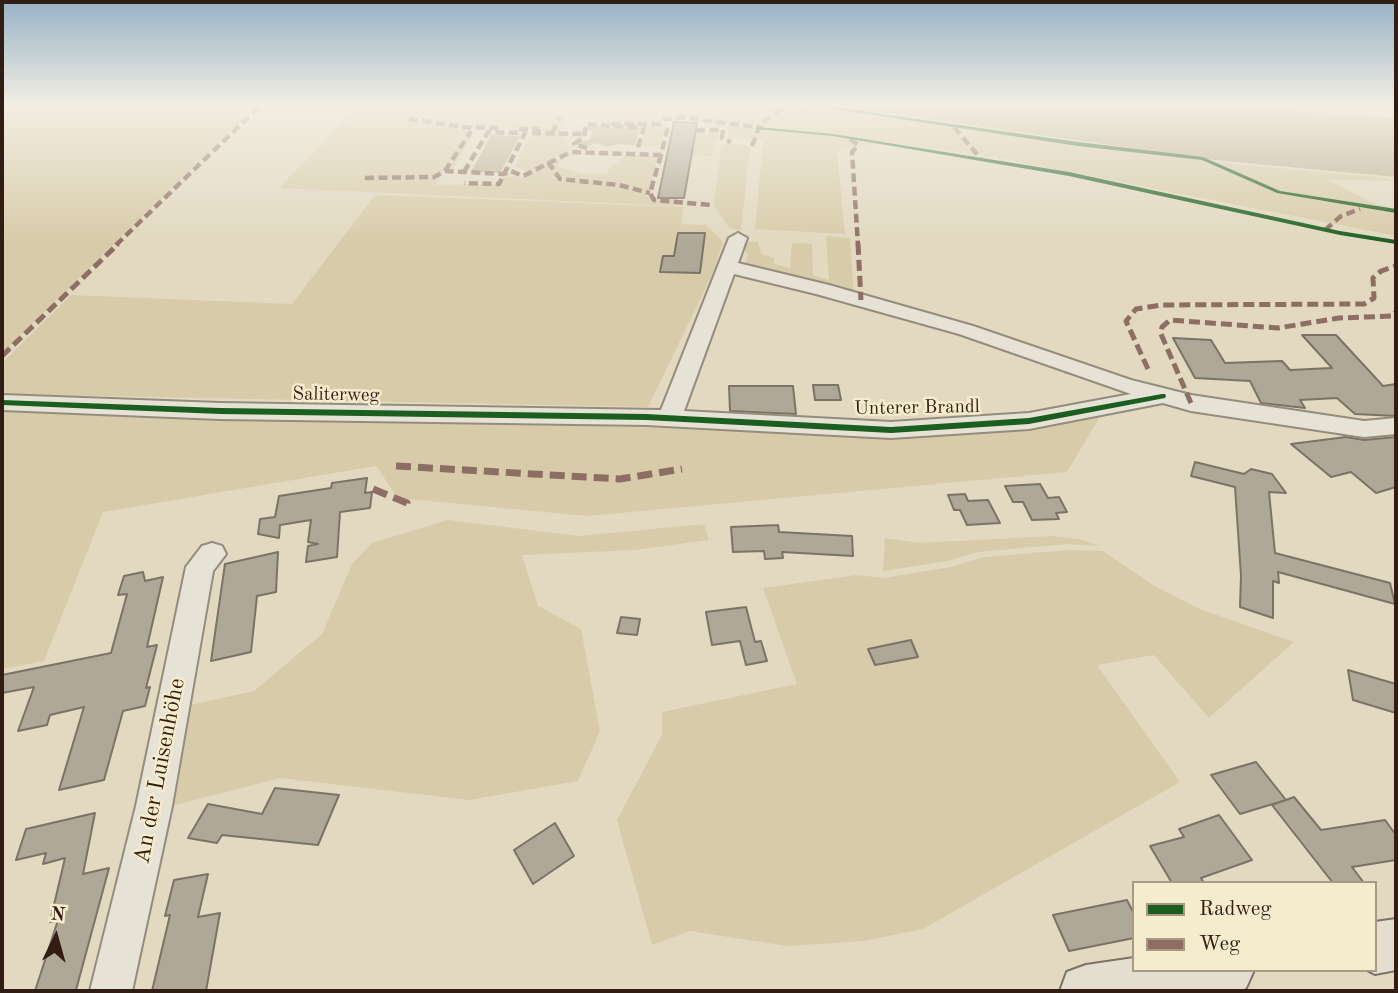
<!DOCTYPE html>
<meta charset="utf-8">
<style>
body{margin:0}
#map{position:relative;width:1398px;height:993px;overflow:hidden;background:#e2d9c0;font-family:"Old Standard TT",serif}
canvas{display:block}
.frame{position:absolute;inset:0;border:4px solid #311d13;pointer-events:none}
.legend{position:absolute;left:1132px;top:881px;width:245px;height:91px;box-sizing:border-box;background:#f5ebcd;border:2px solid #a79983;margin:0;padding:9px 12px;list-style:none;font-size:21px;color:#311d13}
.legend li{display:flex;align-items:center;gap:14px;height:35px}
.legend b{width:35px;border:2px solid #a79983}
.north{position:absolute;left:21px;top:902px;width:70px;height:70px;-webkit-text-stroke:5px #f5ebcd;paint-order:stroke;rotate:5deg;font-size:19px;font-weight:700;line-height:28px;text-align:center;color:#311d13}
.north::after{content:'';display:block;margin:auto;width:24px;height:32px;background:#311d13;clip-path:polygon(50% 0,100% 100%,50% 72%,0 100%)}
</style>
<div id="map">
<canvas width="1398" height="993"></canvas>
<div class="frame"></div>
<ul class="legend">
<li><b style="height:9px;background:#1b5e20"></b>Radweg</li>
<li><b style="height:9px;background:#8d6e63"></b>Weg</li>
</ul>
<div class="north">N</div>
</div>
<script>
const context = document.querySelector('canvas').getContext('2d');
context.lineJoin = 'round';
function paint(path, color) { context.fillStyle = color; context.fill(path, 'evenodd'); }
const toPath = rows => new Path2D(rows.map(r => 'M' + r).join(''));
function stroke(path, color, width, dash) { context.strokeStyle = color; context.lineWidth = width; context.lineCap = dash ? 'butt' : 'round'; context.setLineDash(dash || []); context.stroke(path); }
function drawText(font, color, halo, rows, align = 'center') {
  context.font = font + ' "Old Standard TT",serif'; context.lineWidth = 5; context.setLineDash([]); context.textBaseline = 'middle'; context.strokeStyle = halo; context.fillStyle = color; for (const [text, x, y, turn = 0] of rows) {
    context.save(); context.translate(x, y); context.rotate((+turn || 0) * Math.PI / 180); context.textAlign = isNaN(turn) ? turn : align; if (halo) context.strokeText(text, 0, 0); context.fillText(text, 0, 0); context.restore();
  }
}
paint(toPath([
 [2,104,258,104,2,353],
 [360,104,791,104,1234,164,1388,178,1396,181,1328,180,1375,204,1396,209,1396,236,993,157,876,141,868,146,857,145,837,151,845,234,755,229,763,140,727,138,728,130,713,125,709,119,682,116,677,118,697,123,666,122,660,145,641,146,647,127,620,125,625,122,603,123,601,120,569,115,559,133,567,134,565,139,570,139,566,145,572,149,543,163,547,164,570,153,556,166,583,174,607,174,610,165,622,163,618,160,626,155,658,156,646,197,675,198,674,206,279,188],
 [471,128,534,130,535,134,531,135,515,166,528,172,527,175,521,178,513,176,503,178,500,184,435,185,445,169,453,169,473,135,467,135],
 [695,132,718,133,719,139,714,141,712,156,691,155],
 [728,143,750,146,741,231,729,228,714,205,721,145],
 [375,195,683,207,682,224,706,225,723,242,713,273,648,407,2,394,2,363,71,295,292,304],
 [826,236,850,238,854,296,744,268,748,255,741,241,758,242,761,254,774,258,774,264,790,268,792,243,812,244,813,275,829,280],
 [2,408,893,435,1102,413,1067,472,587,516,398,498,376,466,103,512,44,661,2,669],
 [448,520,579,536,704,524,709,540,634,550,522,555,538,606,581,629,600,731,578,781,469,800,280,778,172,806,190,705,254,691,322,634,352,564,372,543],
 [1053,536,1079,539,1099,546,1068,544,978,552,948,561,883,571,885,538,918,543],
 [1071,550,1103,551,1153,585,1197,608,1294,642,1209,718,1154,655,1097,665,1180,782,923,929,864,941,787,946,690,931,652,945,617,820,662,735,662,712,797,684,763,588,857,575,883,578,951,567,983,557]
]), '#d8cba9');
paint(toPath([
 [824,104,1195,104,1396,118,1396,177,1214,160],
 [589,125,606,127,641,128,635,145,617,144,607,147,596,143,588,146,580,145,579,142,590,139,593,131,586,130],
 [491,135,520,136,500,173,471,172]
]), '#beb090');
const building = toPath([
 [674,122,697,123,684,198,658,198,674,122],
 [678,233,705,233,700,273,660,272,663,256,674,256,678,233],
 [1302,335,1336,335,1383,386,1396,384,1396,416,1355,414,1337,398,1300,400,1305,408,1261,403,1250,381,1195,378,1173,338,1211,340,1225,363,1282,361,1290,370,1332,368,1302,335],
 [813,385,838,385,841,400,815,400,813,385],
 [729,386,793,386,796,414,730,411,729,386],
 [1346,437,1364,440,1396,437,1396,487,1376,493,1351,472,1331,477,1291,444,1346,437],
 [1195,462,1244,474,1251,469,1272,474,1286,493,1269,492,1275,553,1390,583,1395,604,1278,572,1279,583,1273,581,1273,618,1240,607,1241,576,1235,487,1191,476,1195,462],
 [367,478,365,493,372,492,370,508,340,512,337,557,306,562,308,546,318,544,308,542,311,520,280,525,279,538,258,534,260,519,275,517,279,496,331,488,332,483,367,478],
 [1040,484,1048,498,1059,497,1067,512,1056,513,1059,519,1032,520,1023,502,1013,502,1005,486,1040,484],
 [965,494,968,501,988,500,1000,523,967,525,960,510,954,510,948,495,965,494],
 [778,525,779,532,852,536,853,556,782,552,783,558,765,559,764,551,733,552,731,527,778,525],
 [278,552,276,592,257,596,251,652,211,661,225,564,278,552],
 [143,572,145,581,163,577,147,647,157,645,146,688,150,687,145,706,123,711,104,780,59,790,84,707,50,715,47,725,18,731,34,687,2,693,2,675,111,653,127,594,118,595,124,576,143,572],
 [746,607,755,642,761,641,767,661,746,665,740,641,712,645,706,612,746,607],
 [621,617,640,619,637,635,617,633,621,617],
 [911,640,918,657,875,665,868,649,911,640],
 [1348,670,1396,684,1396,713,1353,700,1348,670],
 [1256,762,1286,800,1294,797,1321,830,1385,820,1396,835,1396,860,1352,867,1364,883,1333,883,1272,805,1286,800,1240,814,1211,775,1256,762],
 [275,788,339,795,318,845,222,835,217,843,188,838,208,804,262,814,275,788],
 [95,813,83,874,109,868,76,990,35,991,58,920,50,922,65,858,43,864,46,853,16,860,26,829,95,813],
 [1219,815,1252,860,1201,878,1204,883,1172,883,1150,846,1184,837,1179,829,1219,815],
 [555,823,574,856,533,884,514,850,555,823],
 [208,874,198,917,220,913,206,991,152,991,170,915,165,916,174,880,208,874],
 [1127,900,1134,914,1134,938,1069,951,1053,915,1127,900]
]);
paint(building, '#afa897');
stroke(building, '#7b7366', 2);
const minor = toPath([
 [738,233,747,238,738,263,829,285,973,326,1131,380,1191,395,1364,421,1396,418,1396,434,1364,437,1191,411,1163,403,1029,429,891,438,646,425,220,419,2,410,2,395,220,403,661,410,729,238,738,233],
 [734,274,816,294,959,334,1131,394,1029,413,891,422,684,411,734,274],
 [212,543,222,546,226,554,213,571,172,806,132,991,90,991,136,806,186,567,202,546,212,543]
]);
const major = toPath([
 [1396,919,1396,970,1375,974,1367,970,1375,970,1375,922,1396,919],
 [1134,958,1134,970,1254,970,1246,988,1240,991,1060,991,1067,972,1086,965,1134,958]
]);
stroke(minor, '#948d7d', 4);
stroke(major, '#7b7366', 4);
paint(minor, '#e7e2d6');
paint(major, '#e3decf');
stroke(toPath([
 [409,119,464,127,498,128],
 [611,124,660,124,665,119,682,117,763,128],
 [954,127,981,159],
 [519,129,537,129,541,134],
 [696,130,723,130,722,138,731,142],
 [532,133,585,134],
 [552,133,560,117],
 [850,139,858,145,852,152,858,245],
 [752,146,761,123,789,104],
 [587,148,574,144,584,137,586,124,644,128,638,147],
 [661,155,650,193,654,200,711,205],
 [548,162,560,179,619,185,650,193],
 [445,171,471,131],
 [464,172,488,132,525,133,499,184,464,183],
 [365,178,434,177,445,171,504,174,511,171,523,176,571,152,661,155,667,130,672,130],
 [1325,230,1341,216,1360,209],
 [116,245,262,104]
]), '#8d6e63', 4.5, [9, 4.5]);
stroke(toPath([
 [858,244,861,300],
 [2,356,118,244],
 [1148,369,1126,321,1136,309,1161,305,1364,304,1374,298,1373,278,1381,271,1396,266],
 [1191,403,1161,334,1162,327,1170,320,1278,328,1339,318,1392,316,1396,312]
]), '#8d6e63', 5, [11, 5]);
stroke(toPath([
 [396,466,620,479,682,469],
 [373,489,407,503,406,507]
]), '#8d6e63', 7, [15, 7]);
paint(toPath([
 [801,104,814,104,1078,142,1203,157,1280,191,1396,209,1396,213,1277,193,1202,160,1078,146,801,104],
 [758,127,833,134,1069,172,1340,231,1396,240,1396,244,1340,235,1069,176,833,136,756,129,756,127,758,127],
 [1162,394,1165,394,1166,396,1165,398,1029,424,891,433,646,420,220,414,2,405,2,400,220,408,646,414,891,427,1029,418,1162,394]
]), '#1b5e20');
const sky = context.createLinearGradient(0, 0, 0, 243);
sky.addColorStop(0, '#97b2c5');
sky.addColorStop(0.43, '#f2eee3');
sky.addColorStop(1, '#f2eee300');
context.fillStyle = sky;
context.fillRect(0, 0, 1398, 243);
drawText('19px', '#311d13', '#f5ebcd', [
 ["Saliterweg",336,395,1],
 ["Unterer Brandl",917,408,-1]
]);
drawText('23px', '#311d13', '#f5ebcd', [
 ["An der Luisenhöhe",160,771,-79]
]);
</script>
